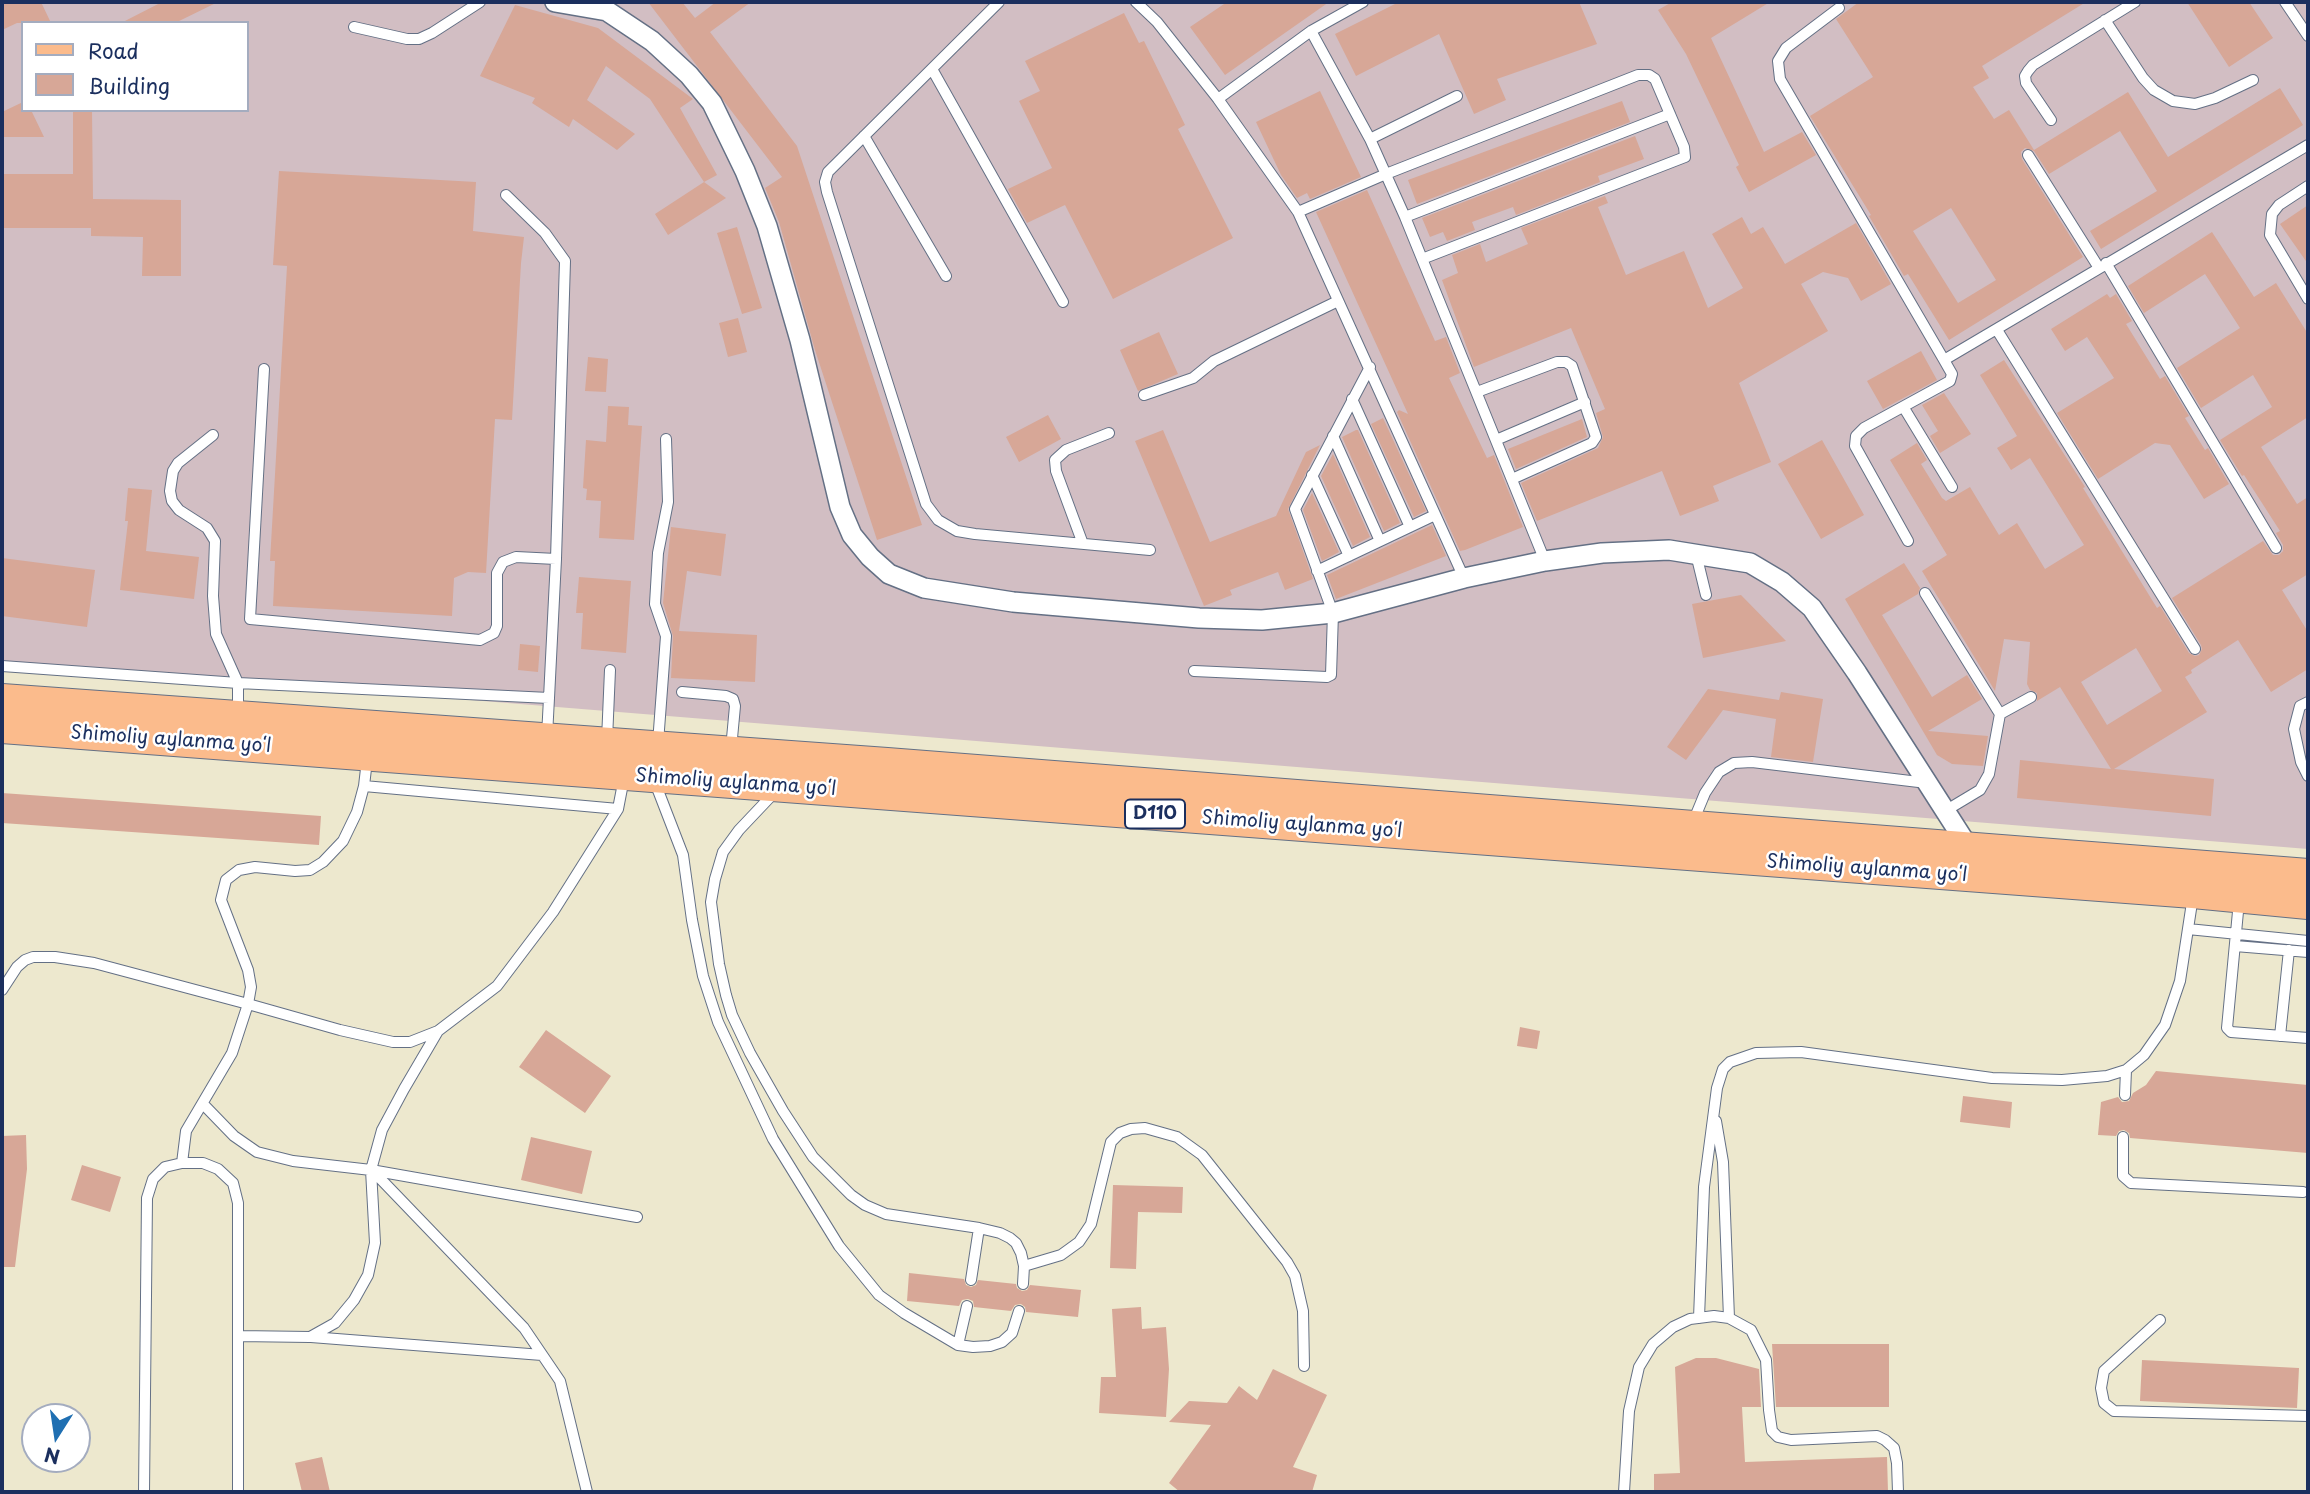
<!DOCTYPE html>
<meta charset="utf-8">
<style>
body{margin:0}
#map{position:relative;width:2310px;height:1494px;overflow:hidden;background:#ede8ce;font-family:"Playpen Sans",sans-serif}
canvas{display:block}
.frame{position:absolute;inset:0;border:4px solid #1b2f5e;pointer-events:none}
.legend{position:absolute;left:21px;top:21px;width:228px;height:91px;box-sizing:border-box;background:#fff;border:2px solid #a4acbf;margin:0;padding:9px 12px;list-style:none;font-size:21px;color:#1b2f5e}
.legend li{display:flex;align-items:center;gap:14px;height:35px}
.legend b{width:35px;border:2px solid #a4acbf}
.north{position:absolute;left:21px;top:1403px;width:70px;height:70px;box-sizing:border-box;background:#fff;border:2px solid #a4acbf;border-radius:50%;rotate:192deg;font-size:19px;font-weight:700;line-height:28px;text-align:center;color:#1b2f5e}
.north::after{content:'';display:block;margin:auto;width:24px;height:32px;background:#1f6fb2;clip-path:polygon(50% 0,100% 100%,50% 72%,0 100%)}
</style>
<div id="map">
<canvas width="2310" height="1494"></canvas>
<div class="frame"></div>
<ul class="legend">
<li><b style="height:9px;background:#fbbb8c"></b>Road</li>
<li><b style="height:19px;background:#d7a797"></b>Building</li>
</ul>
<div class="north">N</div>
</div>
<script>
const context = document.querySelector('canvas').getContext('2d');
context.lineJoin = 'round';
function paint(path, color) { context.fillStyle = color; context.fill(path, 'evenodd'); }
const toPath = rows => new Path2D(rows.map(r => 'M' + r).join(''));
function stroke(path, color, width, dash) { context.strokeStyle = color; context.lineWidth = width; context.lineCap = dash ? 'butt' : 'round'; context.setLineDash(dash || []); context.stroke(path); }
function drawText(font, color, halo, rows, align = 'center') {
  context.font = font + ' "Playpen Sans",sans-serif'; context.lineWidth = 5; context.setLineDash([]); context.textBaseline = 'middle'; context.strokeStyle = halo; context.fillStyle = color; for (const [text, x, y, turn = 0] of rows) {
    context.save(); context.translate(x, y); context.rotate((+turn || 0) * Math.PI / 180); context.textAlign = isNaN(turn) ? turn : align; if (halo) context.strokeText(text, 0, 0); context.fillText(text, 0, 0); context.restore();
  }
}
paint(toPath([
 [2,2,2308,2,2308,849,2,662],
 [23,23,247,23,247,110,23,110]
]), '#d2bec3');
paint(toPath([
 [2,2,41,2,51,23,17,23,2,30],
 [162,2,218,2,175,23,121,23],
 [648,2,682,2,695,18,716,2,751,2,710,32,797,146,922,525,877,540,815,350,779,222,765,188,782,177],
 [1227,2,1329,2,1225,75,1190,27],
 [1399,2,1579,2,1597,44,1497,79,1506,100,1474,114,1439,34,1356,76,1335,34],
 [1672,2,1770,2,1711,38,1764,152,1802,132,1816,155,1749,192,1736,167,1739,165,1686,54,1658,10],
 [1859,2,2086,2,1982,66,1989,78,1973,87,1994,119,2009,110,2034,150,2128,92,2168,157,2280,88,2303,125,2101,249,2090,231,2157,191,2120,131,2049,174,2034,151,2025,148,2021,152,2022,159,2083,257,1949,340,1908,274,1904,276,1869,216,1871,215,1810,116,1873,77,1836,19],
 [1951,208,1996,280,1958,303,1913,231],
 [2187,2,2249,2,2273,38,2229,67],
 [515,5,598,28,693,99,680,108,717,175,704,182,726,198,668,235,655,214,704,182,650,99,606,66,587,100,635,134,617,150,573,119,569,127,532,103,535,98,480,76],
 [1124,13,1139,43,1144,41,1185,125,1178,129,1233,238,1113,299,1065,205,1027,223,1008,189,1052,168,1019,101,1040,91,1025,61],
 [1320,91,1361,177,1310,199,1307,193,1297,198,1281,175,1256,122],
 [1622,101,1630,122,1417,204,1408,180],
 [23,102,23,110,31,110,44,137,2,137,2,112],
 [73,110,92,110,93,199,181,200,181,276,142,276,143,237,91,236,91,228,2,228,2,174,73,174],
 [1635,136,1644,159,1598,176,1600,182,1516,215,1513,207,1472,222,1475,230,1447,241,1443,232,1430,237,1422,218],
 [279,171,476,182,473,231,524,237,521,263,512,420,495,419,486,573,468,572,454,578,452,616,273,606,275,561,270,561,287,266,273,265],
 [1367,190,1435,341,1446,337,1460,373,1449,378,1487,458,1494,455,1523,527,1465,550,1460,551,1397,412,1399,410,1408,414,1316,212],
 [1605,196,1608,203,1598,207,1626,275,1684,251,1708,308,1743,288,1712,234,1742,217,1751,234,1763,227,1785,264,1856,223,1891,284,1861,301,1848,278,1823,272,1801,284,1828,331,1739,383,1771,462,1713,486,1719,501,1680,516,1662,471,1537,521,1521,483,1598,448,1603,437,1596,413,1605,409,1571,328,1474,367,1442,280,1458,273,1452,255,1480,244,1486,262,1528,244,1521,228],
 [2308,205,2308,264,2280,224],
 [737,227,762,308,742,314,717,233],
 [2212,232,2254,297,2276,283,2308,334,2308,417,2261,447,2297,504,2308,497,2308,574,2282,590,2308,632,2308,669,2271,692,2238,640,2191,670,2192,673,2185,677,2207,712,2114,769,2214,779,2211,816,2017,798,2020,760,2111,769,2060,687,2037,701,2037,693,2030,690,2027,684,2030,642,2004,639,1995,691,1922,571,1947,555,1890,460,1917,443,1927,460,1921,464,1942,498,1946,501,1970,487,1999,535,2017,523,2045,569,2084,545,2030,458,2011,470,1997,448,2017,436,1980,375,2004,360,2085,487,2083,488,2157,608,2160,606,2189,653,2195,656,2199,655,2202,649,2201,645,2172,598,2263,541,2273,555,2279,555,2283,551,2283,545,2276,533,2280,531,2244,475,2242,476,2220,440,2272,407,2253,375,2201,408,2177,368,2240,328,2205,274,2144,313,2128,286],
 [2136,648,2162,691,2107,725,2081,682],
 [2107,294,2110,298,2116,294,2132,321,2126,324,2160,379,2165,376,2189,416,2185,418,2205,450,2208,448,2229,484,2204,499,2170,445,2155,443,2098,479,2057,413,2114,378,2087,337,2065,351,2051,329],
 [738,318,747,352,728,357,719,323],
 [1159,332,1178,374,1138,391,1120,350],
 [1921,351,1937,380,1883,409,1867,381],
 [588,357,608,359,606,392,585,391],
 [1944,393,1971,434,1940,453,1930,436,1938,431,1922,405],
 [608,406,629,407,628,425,642,426,634,540,599,538,601,501,586,500,587,489,583,488,586,440,606,442],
 [1048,415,1061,439,1019,462,1006,437],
 [1383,418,1426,511,1414,517,1371,424],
 [1582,419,1587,437,1516,469,1508,449],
 [1163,430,1210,542,1276,516,1306,452,1320,445,1288,509,1313,579,1285,590,1278,572,1230,590,1232,595,1204,606,1135,441],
 [1356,430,1358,430,1400,523,1384,531,1342,437],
 [1822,440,1864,515,1821,539,1778,464],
 [1333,454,1370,537,1353,546,1321,476],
 [128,488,152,490,146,551,199,557,194,599,120,590,128,521,125,521],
 [1312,493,1339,552,1322,561,1303,510],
 [1432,525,1446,556,1336,599,1327,575],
 [671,527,726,534,721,576,687,571,679,631,757,635,755,682,671,678,673,636,663,603],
 [2,558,95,570,87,627,2,616],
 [1904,563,1920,588,1918,594,1882,615,1932,697,1967,675,1982,699,1928,731,1988,736,1983,766,1952,764,1937,755,1845,599],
 [579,577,631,581,626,653,581,649,583,613,576,613],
 [1741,595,1786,641,1703,658,1692,604],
 [520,644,540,646,538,672,518,670],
 [1708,689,1779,700,1781,692,1823,699,1813,762,1771,757,1776,719,1723,710,1686,760,1667,747],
 [2,793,321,816,319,845,2,823],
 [1520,1027,1540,1031,1537,1049,1517,1046],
 [546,1030,611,1076,585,1113,519,1067],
 [2156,1071,2308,1085,2308,1153,2130,1138,2129,1133,2124,1130,2119,1131,2116,1136,2098,1135,2101,1102,2118,1097,2122,1102,2129,1101,2133,1093,2146,1085],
 [1963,1096,2012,1102,2010,1128,1960,1122],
 [26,1135,27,1169,15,1267,2,1267,2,1136],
 [531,1137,592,1151,582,1194,521,1180],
 [82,1165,121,1177,110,1212,71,1200],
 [1113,1185,1183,1187,1182,1213,1138,1212,1136,1269,1110,1268],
 [909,1273,964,1279,966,1285,971,1287,976,1285,978,1280,1016,1284,1017,1288,1022,1291,1027,1290,1030,1285,1081,1290,1078,1317,1026,1312,1025,1307,1021,1304,1015,1305,1011,1311,974,1307,973,1301,968,1299,962,1300,959,1306,907,1301],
 [1141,1307,1142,1329,1166,1327,1169,1369,1166,1417,1099,1413,1101,1377,1116,1377,1112,1309],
 [1772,1344,1889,1344,1889,1407,1776,1407],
 [1696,1358,1716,1358,1759,1369,1761,1407,1742,1407,1745,1462,1887,1457,1888,1492,1654,1492,1654,1474,1680,1473,1675,1367],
 [2142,1360,2299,1368,2297,1408,2140,1401],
 [1273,1369,1327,1395,1293,1467,1317,1475,1312,1492,1180,1492,1169,1483,1211,1425,1169,1422,1189,1401,1227,1403,1239,1386,1257,1400],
 [322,1457,330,1492,302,1492,295,1463]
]), '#d7a797');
const lane = toPath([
 [999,2,828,172,825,182,827,192,926,504,938,520,957,531,975,534,1150,550],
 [1136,2,1157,22,1218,99,1311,31,1363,2],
 [2285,2,2308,36],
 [1839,8,1786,48,1778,61,1780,79,1944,360],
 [2105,20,2143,78,2154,90,2173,101,2195,104,2215,98,2253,80],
 [354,27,407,39,419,39,432,33,480,2],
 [1311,31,1370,139,1405,217,1545,561],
 [932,69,1063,302],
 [1218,99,1298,212],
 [2051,120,2026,83,2025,76,2028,71,2033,65,2135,2],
 [864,136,946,276],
 [1370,139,1457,96],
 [2028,155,2099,268],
 [2308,186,2279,205,2272,214,2270,235,2308,299],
 [1405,217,1670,114],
 [1422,259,1685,157,1684,147,1655,79,1649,75,1638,75,1386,174,1298,212,1464,578],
 [2106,263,2276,548],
 [1997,330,2195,649],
 [264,369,250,619,480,640,494,633,497,626,497,573,503,562,516,557,556,559],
 [1477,392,1557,362,1566,362,1572,366,1596,437,1592,443,1512,479],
 [1144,395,1193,378,1214,361,1338,301],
 [1352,399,1410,527],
 [1904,408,1952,487],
 [213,435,178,463,173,471,170,491,172,501,179,510,207,528,215,541,213,596,216,634,238,683,238,713],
 [1333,436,1380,541],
 [1496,440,1585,402],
 [1312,475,1349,556],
 [1908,541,1855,446,1856,436,1864,428,1950,381,1952,374,1944,360,2308,145],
 [1083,544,1056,471,1055,460,1066,450,1109,433],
 [1696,554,1706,595],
 [1317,571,1435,515],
 [1925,593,2000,714],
 [2,666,238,683,549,698,556,559,565,261,545,233,506,195],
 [1194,671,1327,677,1331,675,1333,613,1295,509,1370,367],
 [682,692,726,696,733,699,735,706,731,749],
 [2308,702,2300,706,2294,729,2301,762,2308,776],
 [547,736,549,698],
 [607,740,610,670],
 [658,743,666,636,655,604,658,553,668,502,666,439],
 [654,780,683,855,692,920,703,976,718,1022,773,1139,839,1246,879,1295,904,1313,958,1345,973,1347,990,1346,1002,1342,1012,1333,1019,1311],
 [364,786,618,809],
 [774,793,739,830,723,852,715,879,711,902,719,964,726,995,732,1015,750,1053,783,1111,813,1157,851,1195,865,1205,886,1214,979,1228,1000,1233,1010,1238,1016,1243,1021,1253,1024,1266,1023,1284],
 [1945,811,1980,790,1989,774,2000,714,2031,697],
 [1693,822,1705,793,1719,772,1734,763,1752,762,1927,783],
 [2239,901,2227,1028,2231,1032,2308,1038],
 [2188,929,2308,941],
 [2235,946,2308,952],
 [2,990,17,967,25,960,33,957,55,957,94,963,248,1004,251,987,248,970,221,900,226,880,239,870,255,867,295,871,310,870,323,862,343,841,357,812,364,786,367,760],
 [2280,1036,2289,950],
 [2125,1095,2126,1070],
 [203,1104,234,1136,257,1152,293,1161,371,1170,637,1217],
 [1716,1121,1723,1162,1729,1318],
 [2123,1137,2123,1176,2131,1183,2303,1192],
 [182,1163,186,1131,232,1053,248,1004,340,1030,393,1042,410,1042,438,1031,497,986,553,912,618,809,624,778],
 [372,1170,524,1328,560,1381,587,1492],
 [1024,1266,1061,1255,1079,1242,1091,1224,1111,1142,1120,1133,1131,1129,1145,1128,1177,1137,1202,1155,1287,1262,1295,1276,1303,1311,1304,1366],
 [971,1280,979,1228],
 [1699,1318,1704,1187,1717,1088,1723,1069,1730,1062,1756,1053,1801,1052,1992,1078,2062,1080,2107,1076,2126,1070,2144,1055,2165,1025,2180,981,2193,896],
 [2160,1320,2104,1371,2101,1388,2104,1403,2114,1411,2308,1416],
 [238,1336,310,1337,335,1323,354,1300,368,1275,375,1243,371,1170,382,1130,404,1089,438,1031],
 [311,1337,542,1355],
 [958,1345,967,1306],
 [144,1492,147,1198,153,1179,165,1167,182,1163,203,1163,218,1169,233,1183,238,1203,238,1492],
 [1624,1492,1629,1411,1639,1367,1653,1344,1673,1327,1690,1319,1714,1316,1729,1318,1751,1330,1766,1360,1769,1410,1772,1431,1778,1437,1791,1440,1877,1436,1885,1440,1894,1448,1897,1463,1898,1492]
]);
const street = toPath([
 [555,2,607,11,652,41,689,75,712,103,745,171,767,226,800,340,840,507,852,535,870,557,889,574,924,588,1013,602,1199,618,1262,620,1333,613,1464,578,1545,561,1602,553,1669,550,1750,563,1782,582,1812,608,1857,673,1969,848]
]);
const primary = toPath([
 [2,700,887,764,2308,875],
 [2,727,2193,892,2308,903]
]);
stroke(lane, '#647085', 12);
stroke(street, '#647085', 22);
stroke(primary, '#647085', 34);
stroke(lane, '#fff', 10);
stroke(street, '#fff', 19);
stroke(primary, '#fbbb8c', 32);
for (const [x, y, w] of [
 [1155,814,60]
]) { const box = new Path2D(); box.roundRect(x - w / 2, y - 14.5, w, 29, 5); context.fillStyle = '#fff'; context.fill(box); stroke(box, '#1b2f5e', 2); }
drawText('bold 18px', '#1b2f5e', null, [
 ["D110",1155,814]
]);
drawText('19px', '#1b2f5e', '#fff', [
 ["Shimoliy aylanma yoʻl",171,740,4],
 ["Shimoliy aylanma yoʻl",736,783,4],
 ["Shimoliy aylanma yoʻl",1302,825,4],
 ["Shimoliy aylanma yoʻl",1867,869,4]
]);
</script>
